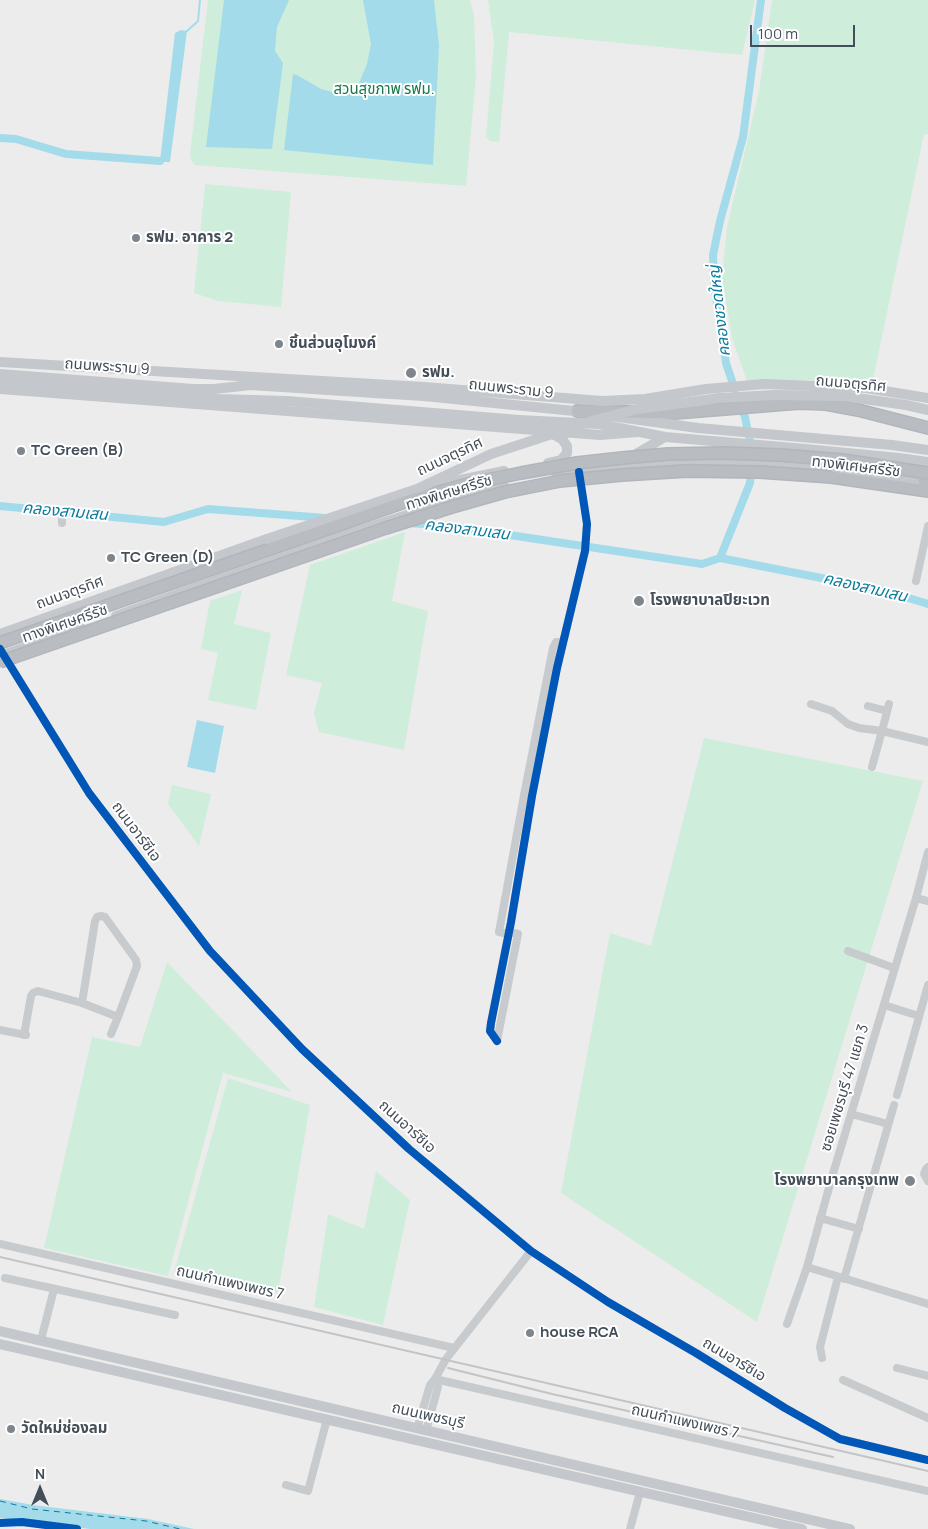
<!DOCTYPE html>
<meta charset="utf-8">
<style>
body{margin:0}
#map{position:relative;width:928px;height:1529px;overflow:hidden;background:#edecec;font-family:Manrope,sans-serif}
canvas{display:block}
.north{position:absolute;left:15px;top:1464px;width:50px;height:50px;-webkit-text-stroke:4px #fff;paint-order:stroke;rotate:0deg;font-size:14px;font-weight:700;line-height:20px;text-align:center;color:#444e58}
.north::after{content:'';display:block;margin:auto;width:18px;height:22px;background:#444e58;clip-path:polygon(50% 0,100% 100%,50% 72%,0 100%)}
.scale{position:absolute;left:750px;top:25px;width:105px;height:22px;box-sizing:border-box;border:2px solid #444e58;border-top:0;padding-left:6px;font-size:15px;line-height:18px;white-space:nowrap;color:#444e58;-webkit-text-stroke:4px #fff;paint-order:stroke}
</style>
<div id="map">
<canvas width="928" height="1529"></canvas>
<div class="north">N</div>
<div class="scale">100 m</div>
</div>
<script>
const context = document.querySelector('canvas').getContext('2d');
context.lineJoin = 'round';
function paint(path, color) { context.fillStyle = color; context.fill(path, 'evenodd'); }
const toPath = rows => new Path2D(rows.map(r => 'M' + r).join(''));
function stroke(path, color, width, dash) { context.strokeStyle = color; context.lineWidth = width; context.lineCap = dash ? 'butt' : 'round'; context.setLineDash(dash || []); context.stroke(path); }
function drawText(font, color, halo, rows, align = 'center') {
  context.font = font + ' Manrope,"Noto Sans Thai",sans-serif'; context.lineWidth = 4; context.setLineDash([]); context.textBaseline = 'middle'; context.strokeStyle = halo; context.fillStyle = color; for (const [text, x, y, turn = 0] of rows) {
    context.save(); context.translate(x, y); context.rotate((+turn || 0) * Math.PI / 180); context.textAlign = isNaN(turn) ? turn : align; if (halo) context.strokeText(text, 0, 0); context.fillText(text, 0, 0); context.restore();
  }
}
paint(toPath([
 [208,0,470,0,474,15,476,76,466,186,195,165,191,160,190,154],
 [488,0,755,0,742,55,509,32,499,142,490,141,486,137,494,42],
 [772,0,928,0,928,134,924,134,873,380,747,381,732,338,722,277,727,227,759,91],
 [205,184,291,192,281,307,218,301,194,293],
 [405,532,392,601,428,611,404,750,319,732,314,713,322,683,286,675,310,565],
 [242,590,234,624,271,633,256,710,208,700,218,653,201,649,210,601],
 [704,738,923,781,757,1322,561,1193,610,933,651,946],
 [172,785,211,794,199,846,168,804],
 [167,962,292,1092,223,1073,168,1276,44,1248,92,1037,140,1047],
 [228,1078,310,1105,278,1293,225,1284,174,1272],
 [376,1171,410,1200,383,1325,314,1307,328,1214,364,1229]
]), '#cfeddb');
paint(toPath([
 [224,0,289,0,277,27,275,51,283,63,272,149,206,147],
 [363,0,434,0,439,46,433,165,284,150,293,74,297,75,321,89,340,94,357,88,367,64,371,44],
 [181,30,187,31,170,162,164,162,160,161,175,33],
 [197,720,224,726,215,773,187,767],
 [0,1499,33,1505,148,1519,194,1529,90,1529,0,1518]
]), '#a4dbeb');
stroke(toPath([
 [187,31,198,21,200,0]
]), '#a4dbeb', 2);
stroke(toPath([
 [0,138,16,139,66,154,160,161],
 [735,390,726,363,714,284,713,255,720,221,743,137,761,0],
 [0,506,164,522,208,509,326,518],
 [409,523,450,526,702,564,720,558,882,590,928,604],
 [720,558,750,483,753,457,745,417,740,404]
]), '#a4dbeb', 8);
stroke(toPath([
 [0,1501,32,1509,146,1521,180,1529]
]), '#0b7c9d', 1, [6, 5]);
const highway = toPath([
 [577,411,675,413,799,403,826,404,858,410,928,428],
 [831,477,928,491],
 [924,480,928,481]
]);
stroke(highway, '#b1b6bc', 14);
stroke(toPath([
 [62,523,62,520],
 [916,581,928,526],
 [0,649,89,793,210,951,302,1049,409,1149,531,1251,608,1302,696,1353,785,1408,840,1439,928,1460],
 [811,704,832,711,848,724,859,728,882,731,889,704],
 [868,706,887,711],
 [872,767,882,731,928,742],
 [928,852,916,898,832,1177,807,1267,928,1304],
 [916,898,928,901],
 [508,934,499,932,524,795,553,648,556,642,563,642],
 [848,951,894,968],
 [82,1003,95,921,97,917,101,916,105,917,136,960,137,966,118,1017],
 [884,1005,919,1016],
 [0,1030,26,1035],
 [24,1035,31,996,33,993,38,991,82,1003,118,1017,111,1034],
 [497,1041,490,1031,491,1023,511,922,532,796,557,668,585,551,587,524,580,476],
 [497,1041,518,934,509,932],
 [897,1095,928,985],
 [851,1114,888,1124],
 [928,1167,926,1169,924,1174,928,1181],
 [820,1218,859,1229],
 [0,1244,454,1348],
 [5,1278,175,1315],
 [844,1279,894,1105],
 [787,1324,807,1267],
 [41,1340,54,1289],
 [822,1358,820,1347,838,1277],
 [897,1368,928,1376],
 [435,1379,928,1491],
 [843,1380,928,1418],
 [417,1429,430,1385,435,1379,446,1359,531,1251],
 [426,1431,438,1387,435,1379],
 [286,1485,308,1491,327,1419],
 [630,1529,640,1492]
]), '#c8cbcd', 8);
stroke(toPath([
 [0,362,424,387,602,401,645,399,706,389,764,384,866,388,928,398],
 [0,374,193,389,214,389,251,385,374,393,424,396,584,412],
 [0,389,600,435,638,432],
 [611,416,698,428,892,445,928,450],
 [519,420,599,424,665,437,806,449,899,458,928,462],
 [631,457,665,437],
 [548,463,561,460,567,453,567,446,562,439,551,433],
 [556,477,610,469,657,465,739,465,814,467,924,480,928,482],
 [426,487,504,471],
 [116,616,335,538,457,499,505,487],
 [0,634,267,539],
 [0,656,81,628],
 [0,1331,850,1529],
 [0,1344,802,1529]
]), '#c4c7cb', 10);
stroke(highway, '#b9bdc2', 11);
stroke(toPath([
 [0,1257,928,1471],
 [448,1368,552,1394,833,1457]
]), '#c2c4c6', 2);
const highwayBridge = toPath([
 [0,643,408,501,468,484,521,473,577,463,622,458,668,454,723,453,780,455,843,460,928,473],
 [0,662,386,528,452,507,505,492,560,481,622,475,687,471,759,472,831,477]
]);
stroke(highwayBridge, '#b1b6bc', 14, []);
stroke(toPath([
 [0,383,219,399,287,401,519,420],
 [267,539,417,489,491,454,592,421,637,409,720,398,774,395,843,396,906,405,928,410]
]), '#c4c7cb', 10);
stroke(highwayBridge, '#b9bdc2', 11);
stroke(toPath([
 [0,649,89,793,210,951,302,1049,409,1149,531,1251,608,1302,696,1353,785,1408,840,1439,928,1460],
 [497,1041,490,1031,491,1023,511,922,532,796,557,668,585,551,587,524,579,472],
 [0,1523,22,1522,77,1529]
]), '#0057b8', 8);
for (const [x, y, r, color] of [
 [136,238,5,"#7f858c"],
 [279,344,5,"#7f858c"],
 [411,373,6,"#7f858c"],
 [21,451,5,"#7f858c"],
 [111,558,5,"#7f858c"],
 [639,601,6,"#7f858c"],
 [910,1181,6,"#7f858c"],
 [530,1333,5,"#7f858c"],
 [11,1429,5,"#7f858c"]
]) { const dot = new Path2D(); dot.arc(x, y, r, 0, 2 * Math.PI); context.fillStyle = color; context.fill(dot); stroke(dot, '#fff', 2); }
drawText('15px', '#157948', '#fff', [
 ["สวนสุขภาพ รฟม.",384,90]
]);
drawText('bold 15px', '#444e58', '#fff', [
 ["รฟม. อาคาร 2",146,238],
 ["ชิ้นส่วนอุโมงค์",289,344],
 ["รฟม.",422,373],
 ["TC Green (B)",31,451],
 ["TC Green (D)",121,558],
 ["โรงพยาบาลปิยะเวท",650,601],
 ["โรงพยาบาลกรุงเทพ",899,1181,"right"],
 ["house RCA",540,1333],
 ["วัดใหม่ช่องลม",21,1429]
], 'left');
drawText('15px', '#444e58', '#fff', [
 ["ถนนพระราม 9",107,367,4],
 ["ถนนจตุรทิศ",851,384,5],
 ["ถนนพระราม 9",511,389,6],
 ["ถนนจตุรทิศ",450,457,-25],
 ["ทางพิเศษศรีรัช",856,467,7],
 ["ทางพิเศษศรีรัช",449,493,-17],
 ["ถนนจตุรทิศ",70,593,-20],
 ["ทางพิเศษศรีรัช",65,624,-19],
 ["ถนนอาร์ซีเอ",136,832,53],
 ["ซอยเพชรบุรี 47 แยก 3",845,1088,-73],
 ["ถนนอาร์ซีเอ",407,1127,42],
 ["ถนนกำแพงเพชร 7",230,1283,13],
 ["ถนนอาร์ซีเอ",734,1360,31],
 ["ถนนเพชรบุรี",428,1416,13],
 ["ถนนกำแพงเพชร 7",685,1422,13]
]);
drawText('italic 16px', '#0b7c9d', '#fff', [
 ["คลองชวดใหญ่",720,311,-97],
 ["คลองสามเสน",65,512,5],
 ["คลองสามเสน",467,530,7],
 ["คลองสามเสน",865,588,13]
]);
</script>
